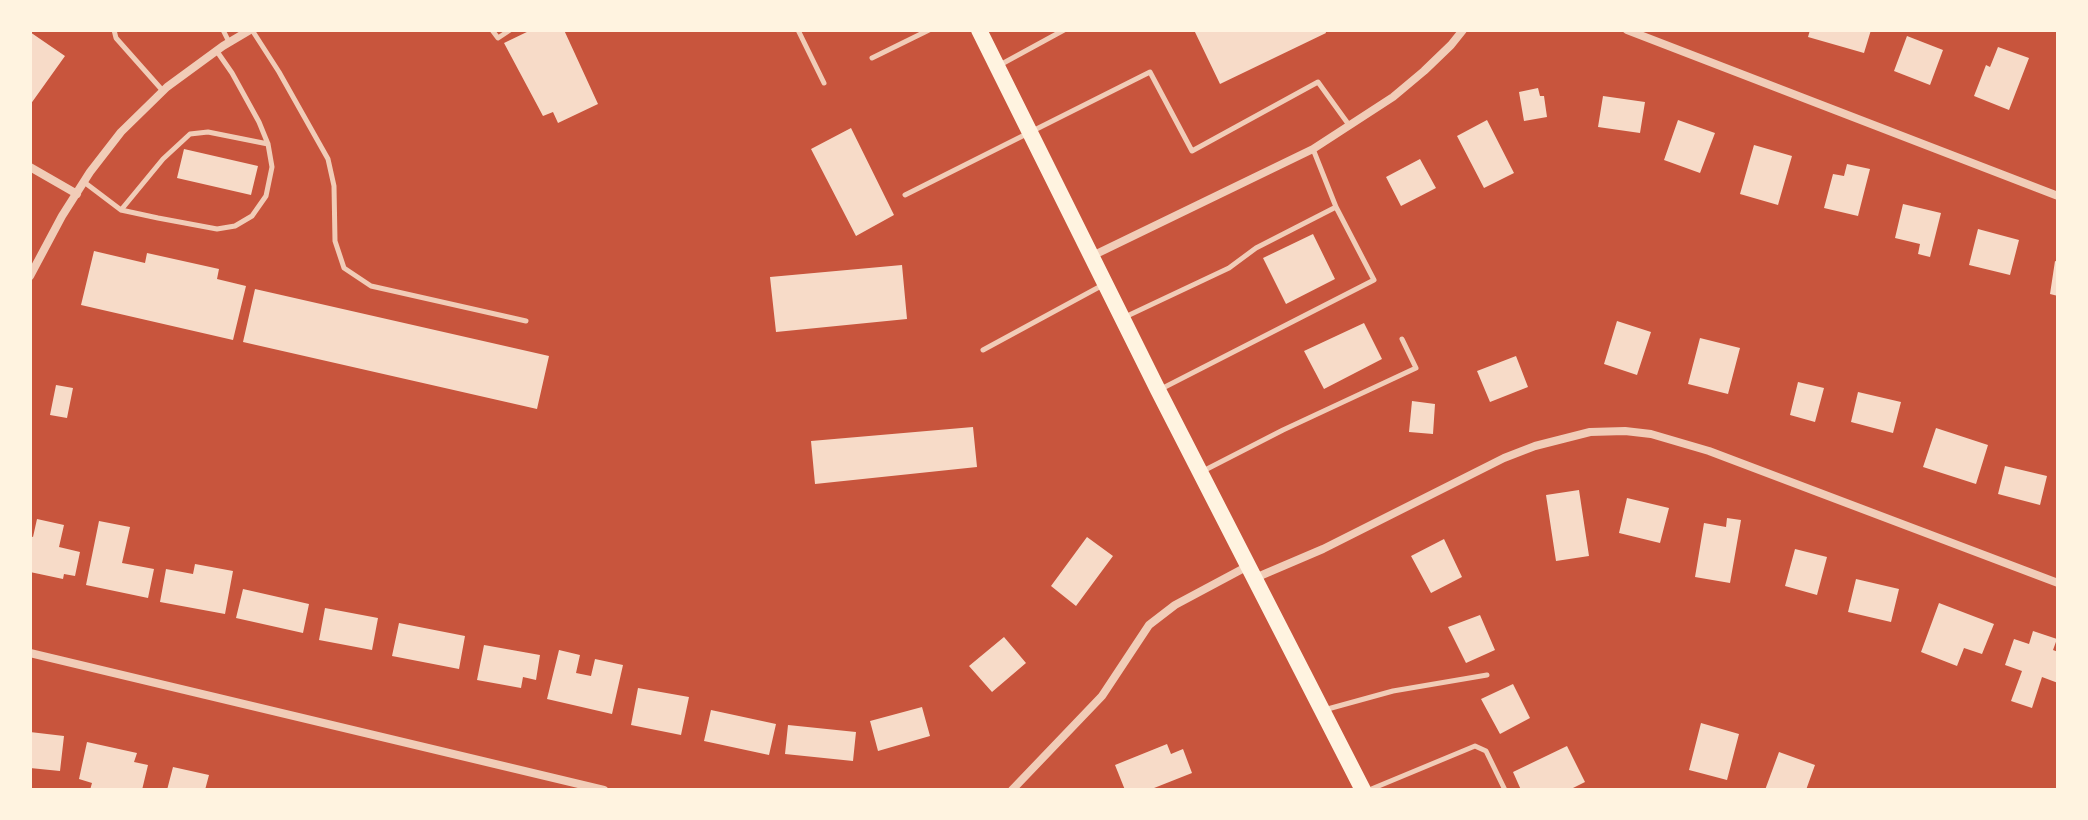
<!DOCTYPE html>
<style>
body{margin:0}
#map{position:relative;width:2088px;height:820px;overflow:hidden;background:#c8553d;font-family:Mulish,sans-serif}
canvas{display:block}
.frame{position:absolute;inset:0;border:32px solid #fff3e0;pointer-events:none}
</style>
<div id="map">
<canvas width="2088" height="820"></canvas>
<div class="frame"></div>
</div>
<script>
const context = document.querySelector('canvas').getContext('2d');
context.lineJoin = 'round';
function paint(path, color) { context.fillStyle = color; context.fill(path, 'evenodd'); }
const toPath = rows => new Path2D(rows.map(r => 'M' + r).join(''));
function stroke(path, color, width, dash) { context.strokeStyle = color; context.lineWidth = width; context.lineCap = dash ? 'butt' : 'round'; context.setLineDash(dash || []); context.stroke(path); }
paint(toPath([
 [531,30,564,30,598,104,558,123,553,112,543,116,504,43],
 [1194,30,1325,30,1326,33,1220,84],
 [1810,30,1871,30,1864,53,1808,37],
 [30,32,65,56,30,105],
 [1907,36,1943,50,1930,85,1894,71],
 [1998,47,2029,58,2009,110,1974,96,1986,65,1990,67],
 [1538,88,1540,96,1544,96,1547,117,1524,121,1519,92],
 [1603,96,1645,102,1640,133,1598,127],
 [1487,120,1514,173,1484,188,1457,136],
 [1678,120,1715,133,1700,173,1664,160],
 [851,128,894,215,856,236,811,149],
 [1754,145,1792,156,1778,205,1740,194],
 [184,149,258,166,251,195,177,178],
 [1420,159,1436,188,1401,206,1386,177],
 [1847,164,1870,169,1858,216,1824,208,1833,174,1844,176],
 [1903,204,1941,213,1930,257,1918,254,1920,244,1895,238],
 [1978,229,2019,240,2010,275,1969,265],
 [1313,234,1335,279,1286,304,1263,258],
 [94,251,145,263,147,253,219,269,217,279,246,286,233,340,81,305],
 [2055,261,2058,262,2058,296,2050,294],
 [902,265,907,319,776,332,770,277],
 [255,289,549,356,537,409,243,342],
 [1617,321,1651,332,1637,375,1604,364],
 [1364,323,1382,359,1324,389,1304,351],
 [1700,338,1740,348,1728,394,1688,384],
 [1516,356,1528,387,1490,402,1477,371],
 [1798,382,1824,388,1815,422,1790,415],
 [56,385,73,388,67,418,50,415],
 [1858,392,1901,402,1893,433,1851,422],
 [1412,401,1435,404,1433,434,1409,432],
 [973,427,977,467,815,484,811,441],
 [1936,428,1988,445,1976,484,1923,467],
 [2005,466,2047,476,2040,505,1998,494],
 [1579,490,1589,556,1556,561,1546,495],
 [1627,498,1669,508,1660,543,1619,533],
 [1727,518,1741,520,1730,583,1695,577,1704,523,1726,527],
 [37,519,64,525,59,547,80,552,75,576,64,574,63,579,30,572,30,536,33,537],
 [99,521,130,527,122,563,154,569,148,598,86,585],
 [1087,537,1113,556,1076,606,1051,586],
 [1444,539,1462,577,1431,593,1411,556],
 [1795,549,1827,557,1817,595,1785,586],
 [195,564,233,571,225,614,160,602,166,569,193,574],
 [1856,579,1899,589,1891,622,1848,612],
 [243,589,309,604,303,633,236,618],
 [1939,603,1994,624,1982,654,1964,648,1957,666,1921,652],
 [325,608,378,618,372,650,319,640],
 [1480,615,1495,650,1466,663,1448,627],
 [399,623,465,636,459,669,392,656],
 [2033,631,2057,639,2053,650,2058,652,2058,683,2042,677,2032,708,2011,701,2022,671,2005,665,2014,639,2029,644],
 [1004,637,1026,663,992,692,969,666],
 [484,645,540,655,536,680,523,677,521,688,477,680],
 [559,650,580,655,576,673,591,676,595,659,623,665,612,714,547,699],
 [1513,684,1530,718,1500,734,1481,699],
 [638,688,689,697,681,735,631,725],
 [922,707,930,736,878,751,870,721],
 [711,710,776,724,769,755,704,741],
 [1701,723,1739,734,1727,780,1689,770],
 [788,725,856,732,853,761,785,754],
 [30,732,64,736,60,771,30,768],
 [87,742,137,753,134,762,148,765,142,790,122,788,122,790,90,790,92,783,79,779],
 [1167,744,1171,754,1183,749,1192,773,1149,790,1125,790,1115,765],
 [1567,746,1585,782,1569,790,1521,790,1513,772],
 [1779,752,1815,765,1806,790,1765,790],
 [173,767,209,775,205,790,167,790]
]), '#f7dbc8');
stroke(toPath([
 [114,30,116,38,163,91],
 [223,30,229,42],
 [252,30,279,72,328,159,334,186,335,241,344,268,371,286,526,321],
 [492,30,498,38,510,30],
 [798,30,824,83],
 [872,58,929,30],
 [998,66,1064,30],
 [84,182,121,210,158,218,217,229,235,226,252,216,266,196,272,167,268,144,259,122,232,73,216,50],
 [905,195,1150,72,1192,151,1318,82,1349,125],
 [121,210,163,159,190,134,208,132,268,144],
 [1125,317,1229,268,1256,248,1336,207],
 [983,350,1101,286],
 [1159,390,1374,280,1336,207,1313,149],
 [1205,470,1283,430,1416,368,1402,339],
 [1324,710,1393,691,1487,675],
 [1369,790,1475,746,1486,751,1505,790]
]), '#f1ccb7', 5);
stroke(toPath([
 [1627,30,2058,196],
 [30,167,77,194],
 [1092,256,1313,149,1393,97,1424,71,1451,45,1463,30],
 [30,276,62,216,90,172,121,132,167,87,223,46,250,30],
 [1255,578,1323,549,1504,458,1535,446,1590,432,1625,431,1651,434,1709,451,2058,583],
 [30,653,604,790],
 [1012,790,1102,696,1149,625,1175,605,1248,566]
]), '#f1ccb7', 8);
stroke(toPath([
 [979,30,1158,390,1363,790]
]), '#fff3e0', 16);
</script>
